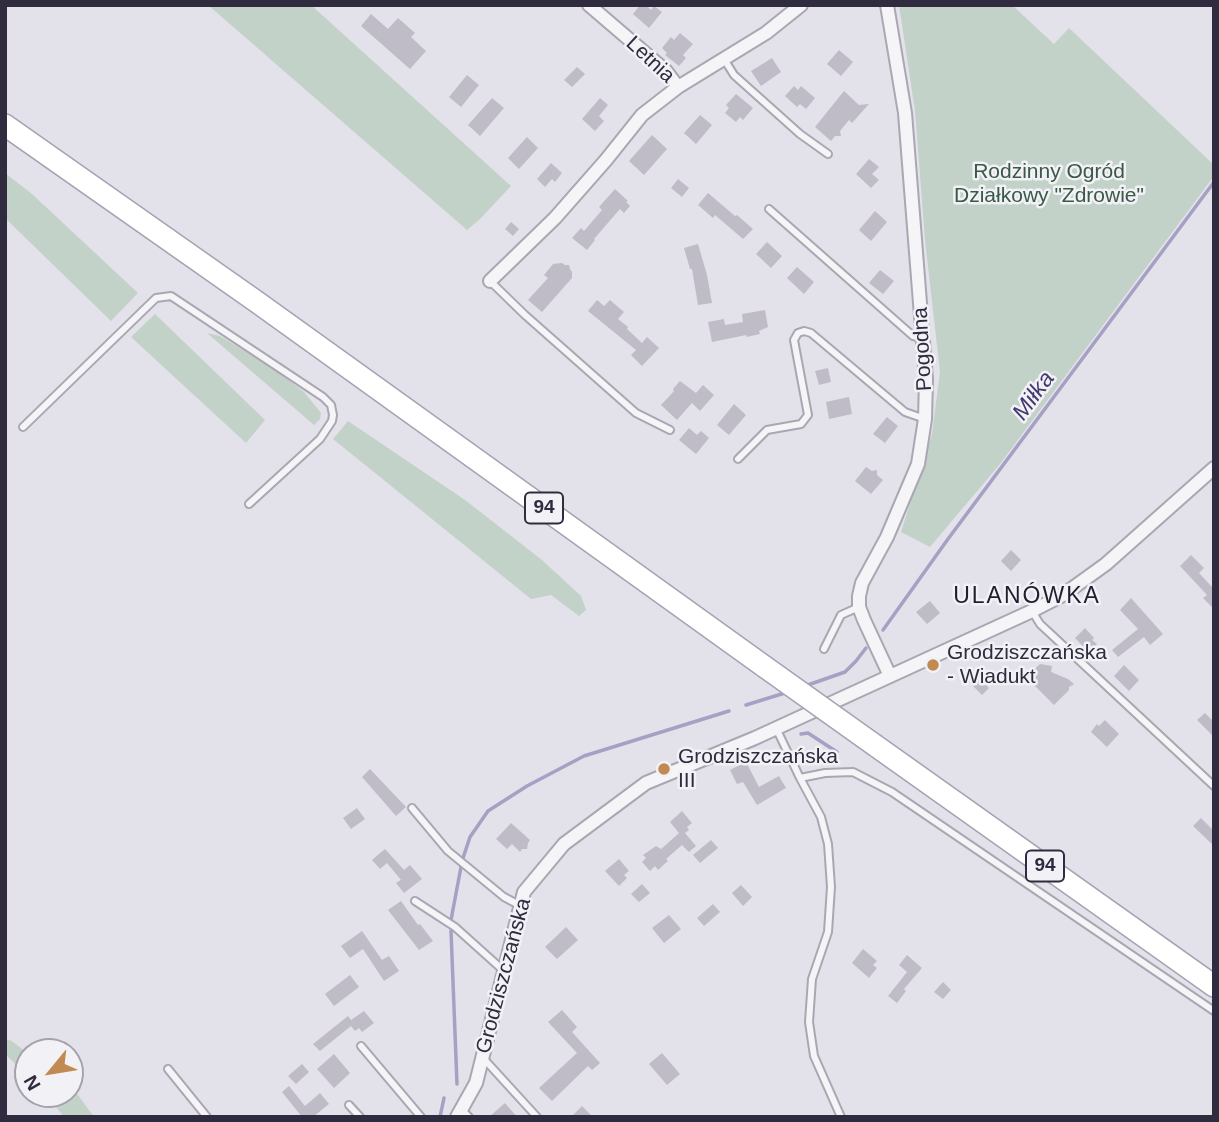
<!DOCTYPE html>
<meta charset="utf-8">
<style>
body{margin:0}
#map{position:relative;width:1219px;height:1122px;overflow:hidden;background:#e3e1e9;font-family:Arial,sans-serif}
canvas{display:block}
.frame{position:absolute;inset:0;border:7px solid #312b3f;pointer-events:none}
.north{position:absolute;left:14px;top:1038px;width:70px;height:70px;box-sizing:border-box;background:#f2f1f6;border:2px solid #a5a2ad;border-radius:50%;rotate:240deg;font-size:19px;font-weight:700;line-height:28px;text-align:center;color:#312b3f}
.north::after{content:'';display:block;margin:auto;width:24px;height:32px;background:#c18a53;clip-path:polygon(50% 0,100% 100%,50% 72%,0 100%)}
</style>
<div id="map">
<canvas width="1219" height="1122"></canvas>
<div class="frame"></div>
<div class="north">N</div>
</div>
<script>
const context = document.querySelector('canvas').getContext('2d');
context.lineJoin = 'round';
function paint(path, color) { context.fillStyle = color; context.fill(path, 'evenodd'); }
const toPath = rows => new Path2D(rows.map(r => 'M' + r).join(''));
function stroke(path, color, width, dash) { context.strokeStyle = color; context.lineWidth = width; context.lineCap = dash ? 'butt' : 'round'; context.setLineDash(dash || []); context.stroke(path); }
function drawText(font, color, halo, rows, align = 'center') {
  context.font = font + ' Arial,sans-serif'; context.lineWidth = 5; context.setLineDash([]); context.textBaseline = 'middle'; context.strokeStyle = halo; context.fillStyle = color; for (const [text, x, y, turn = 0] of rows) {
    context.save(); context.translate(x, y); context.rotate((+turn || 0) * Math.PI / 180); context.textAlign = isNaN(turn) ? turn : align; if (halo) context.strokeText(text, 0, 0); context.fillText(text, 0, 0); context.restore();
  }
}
paint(toPath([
 [208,5,311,5,511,186,480,219,467,230],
 [899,5,1012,5,1054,44,1069,28,1214,165,1214,176,1000,464,930,547,901,532,932,434,940,372,925,240,915,111],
 [5,173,32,194,138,293,111,321,5,218],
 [155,314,265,420,246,443,131,337],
 [207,333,220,336,274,369,304,392,321,413,320,419,314,425],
 [348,421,465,500,542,560,581,596,586,610,579,616,551,595,531,599,333,439],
 [10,1040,28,1053,28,1076,5,1054,5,1041],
 [70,1088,78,1095,94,1117,64,1117,46,1094,70,1094]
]), '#c3d2c9');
stroke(toPath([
 [883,630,948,539,1214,182],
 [805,686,845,672,856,661,866,648],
 [746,705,788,692],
 [801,734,808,733,837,752],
 [463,858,470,837,488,811,527,786,584,756,729,711],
 [451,920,461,867],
 [451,931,457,1084],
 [440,1117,444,1098]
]), '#a6a0c5', 3.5);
paint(toPath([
 [640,5,646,5,651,10,654,6,662,12,649,28,633,14],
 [371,14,388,29,398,18,415,33,411,37,426,51,410,69,361,26],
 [680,33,693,44,683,55,686,58,679,66,665,55,667,53,662,48,671,37,674,40],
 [839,50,853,62,841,76,827,64],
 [772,58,781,72,761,86,751,71],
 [577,67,585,74,572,87,564,80],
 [467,75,479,85,461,107,449,97],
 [794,86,798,90,801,86,815,98,806,109,800,104,797,107,785,96],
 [844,91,859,105,869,104,852,123,849,120,840,131,841,136,835,136,831,141,815,127],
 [736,94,753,108,743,120,740,117,736,122,725,113,729,108,726,105],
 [492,98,504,108,480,136,468,125],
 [600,98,608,105,599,116,604,121,595,131,582,119],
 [700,115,712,125,696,144,684,133],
 [652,135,667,149,644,175,629,161],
 [527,137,538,148,519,169,508,158],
 [869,159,879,167,872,174,879,180,871,188,856,174],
 [551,163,562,173,555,182,552,179,545,187,537,179],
 [678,179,689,188,682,197,671,188],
 [615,189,628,201,626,202,630,206,624,213,620,209,594,239,595,240,587,250,572,238,581,228,584,231,602,210,599,207],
 [708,193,735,216,737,215,753,229,743,239,715,215,713,218,698,205],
 [875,211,887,222,871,241,859,230],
 [511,222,519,229,513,236,505,229],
 [767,242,782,256,771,268,756,254],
 [698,244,707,275,712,303,698,305,692,269,690,269,684,248],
 [562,263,565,265,569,265,570,269,572,272,572,278,542,312,528,300,548,278,544,275,553,264],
 [797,267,814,282,804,294,787,278],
 [880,270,894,281,883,294,869,283],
 [597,300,604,306,610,300,624,312,618,319,628,327,627,329,642,343,647,337,659,348,642,366,631,355,636,350,588,311],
 [765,310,768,327,759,331,760,334,747,337,746,335,712,342,708,322,724,319,725,325,743,322,742,314],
 [828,368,831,382,819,385,815,371],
 [680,381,696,393,703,385,714,395,700,411,692,403,677,420,661,405,674,391,673,389],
 [849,397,852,414,829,419,826,402],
 [734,404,746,415,729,435,717,425],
 [887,417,898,426,885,443,873,434],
 [689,428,697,435,701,431,709,438,696,454,679,440],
 [866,467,872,471,877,470,877,475,883,480,871,494,855,481],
 [1011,550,1021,560,1011,571,1001,561],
 [1191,555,1204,568,1199,573,1213,588,1214,587,1214,609,1203,598,1207,595,1180,566],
 [1131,598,1163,634,1150,645,1144,637,1118,657,1112,650,1138,629,1120,610],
 [930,601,940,613,927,624,916,612],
 [1085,628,1094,638,1092,640,1097,644,1088,652,1075,638],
 [1040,664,1052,666,1051,672,1068,679,1074,684,1069,687,1069,690,1054,705,1026,677],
 [1124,665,1139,680,1129,691,1114,676],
 [971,669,989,688,982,695,963,676],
 [1205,713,1214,722,1214,737,1197,720],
 [1105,720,1119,734,1107,747,1091,732,1097,724,1099,726],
 [746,762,759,787,779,776,786,788,757,805,743,782,737,784,730,770],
 [370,769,406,807,396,816,362,777],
 [357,808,365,819,351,829,343,818],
 [682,811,692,823,687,827,689,830,685,833,696,846,689,852,682,845,666,859,668,861,658,870,655,866,650,871,642,862,646,858,643,855,656,846,661,849,679,833,670,822],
 [1201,818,1214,831,1214,846,1193,826],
 [511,823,530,840,528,843,527,849,522,849,520,852,512,844,507,849,496,839],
 [711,840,718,848,700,863,693,855],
 [385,849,404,870,410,865,422,879,404,893,396,883,401,880,387,863,380,869,372,860],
 [619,859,629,871,624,875,627,878,619,886,605,871],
 [642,884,650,893,639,902,631,894],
 [741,885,752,897,743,906,732,893],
 [401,901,418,925,420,924,433,941,419,950,388,910],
 [713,904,720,912,704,926,697,918],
 [669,915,681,929,664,943,652,928],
 [566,927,578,940,557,959,545,947],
 [362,931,382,960,389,956,399,971,384,981,363,949,350,958,341,946],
 [863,949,877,961,873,965,877,968,869,978,852,963],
 [907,955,922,968,904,989,906,991,897,1003,888,996,907,972,899,965],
 [350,975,359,987,334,1006,325,994],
 [943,982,951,990,943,999,934,992],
 [562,1010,577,1027,572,1032,600,1063,592,1070,588,1066,552,1101,539,1088,577,1053,548,1022],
 [364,1011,374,1023,362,1032,359,1028,355,1031,351,1026,320,1051,313,1044,348,1016,351,1020],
 [662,1053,680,1074,667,1085,649,1064],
 [334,1054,350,1073,334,1088,317,1069],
 [302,1064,309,1072,296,1084,288,1076],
 [289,1086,305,1106,320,1093,329,1104,313,1117,302,1117,282,1092],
 [505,1103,517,1117,489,1117],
 [582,1106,593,1117,571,1117]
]), '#bfbcc8');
const service = toPath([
 [724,59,734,75,800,134,828,154],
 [769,209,913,336,923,338],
 [490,281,525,315,636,413,670,430],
 [23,427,156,298,171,296,323,397,331,405,333,415,332,421,320,439,249,504],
 [738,459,767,430,801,424,808,415,794,340,798,333,804,331,811,333,905,412,925,419],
 [1032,611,1040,624,1214,786],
 [824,649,841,615,859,607],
 [776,728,800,778],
 [412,808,448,851,504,897,521,906],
 [415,901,455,927,504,971],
 [361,1046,421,1117],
 [484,1059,537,1117],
 [168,1069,207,1117],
 [349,1105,360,1117],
 [461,1109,469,1117],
 [841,1117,814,1056,809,1022,812,979,828,932,831,887,828,844,821,817,800,778,825,773,853,772,892,792,1214,1011]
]);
const minor = toPath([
 [589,5,666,71,678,87],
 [887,5,905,113,926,379,925,419,918,464,887,537,862,583,859,596,859,607,864,620,890,676],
 [490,281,555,218,606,160,642,115,678,87,766,33,801,5],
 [457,1117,476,1083,524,892,564,844,646,783,755,738,1032,611,1063,595,1106,564,1214,468]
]);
const primary = toPath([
 [5,125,257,302,765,667],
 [876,746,1214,986]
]);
stroke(service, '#aaa7b3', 10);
stroke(minor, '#aaa7b3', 16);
stroke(primary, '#a6a2b3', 24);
stroke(service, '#f5f4f7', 6);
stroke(minor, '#f5f4f7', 12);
stroke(primary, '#fff', 21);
const primaryBridge = toPath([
 [765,667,876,746]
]);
stroke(primaryBridge, '#a6a2b3', 24, []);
stroke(primaryBridge, '#fff', 21);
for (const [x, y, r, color] of [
 [933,665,7,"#c18a53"],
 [664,769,7,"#c18a53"]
]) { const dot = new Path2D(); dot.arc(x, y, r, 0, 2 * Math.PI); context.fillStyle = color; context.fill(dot); stroke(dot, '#f2f1f6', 2.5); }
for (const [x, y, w] of [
 [544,508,38],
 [1045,866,38]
]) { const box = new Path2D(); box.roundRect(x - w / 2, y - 15.5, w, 31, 5); context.fillStyle = '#f2f1f6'; context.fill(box); stroke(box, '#312b3f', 2); }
drawText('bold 19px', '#312b3f', null, [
 ["94",544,508],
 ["94",1045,866]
]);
drawText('21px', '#312b3f', '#f2f1f6', [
 ["Letnia",650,60,43],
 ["Pogodna",923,349,-93],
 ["Grodziszczańska",504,976,-75]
]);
drawText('21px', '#3a5948', '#f2f1f6', [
 ["Rodzinny Ogród",1049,172],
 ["Działkowy \"Zdrowie\"",1049,196]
]);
drawText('21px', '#312b3f', '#f2f1f6', [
 ["Grodziszczańska",947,653],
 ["- Wiadukt",947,677],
 ["Grodziszczańska",678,757],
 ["III",678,781]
], 'left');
drawText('italic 23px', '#44396f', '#f2f1f6', [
 ["Miłka",1034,396,-54]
]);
context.letterSpacing = '2px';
drawText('23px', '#231d30', '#f2f1f6', [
 ["ULANÓWKA",1027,597]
]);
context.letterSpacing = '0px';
</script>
